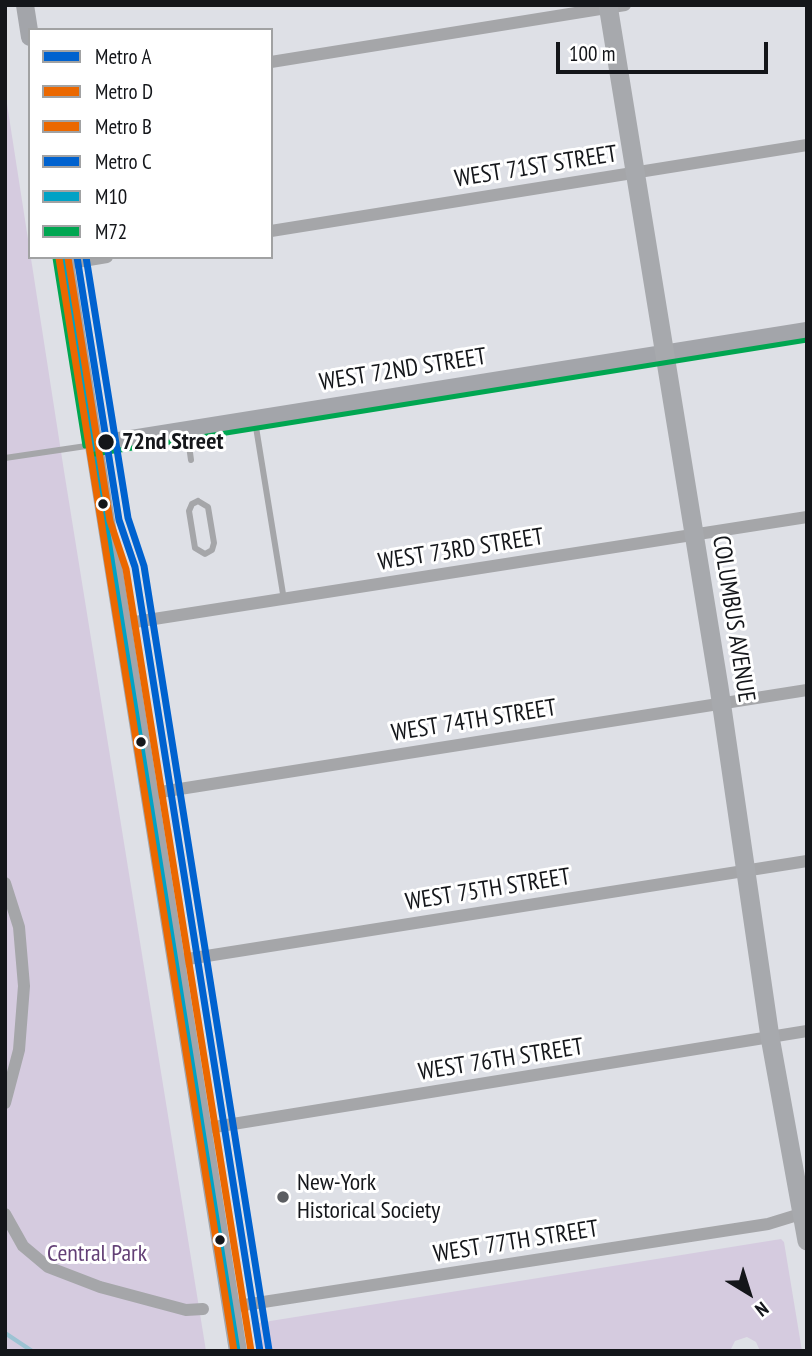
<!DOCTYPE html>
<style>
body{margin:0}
#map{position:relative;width:812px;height:1356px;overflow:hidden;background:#dee0e6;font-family:"PT Sans Narrow",sans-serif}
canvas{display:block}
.frame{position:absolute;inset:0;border:7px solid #14161a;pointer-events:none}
.legend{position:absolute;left:28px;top:28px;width:245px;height:231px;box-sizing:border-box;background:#fff;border:2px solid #a1a2a3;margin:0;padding:9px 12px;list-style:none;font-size:21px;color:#14161a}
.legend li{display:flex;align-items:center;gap:14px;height:35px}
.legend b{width:35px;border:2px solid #a1a2a3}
.north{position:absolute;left:714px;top:1258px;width:70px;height:70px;-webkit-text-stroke:5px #fff;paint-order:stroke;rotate:142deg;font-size:19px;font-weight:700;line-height:28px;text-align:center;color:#14161a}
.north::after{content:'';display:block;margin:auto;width:24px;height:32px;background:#14161a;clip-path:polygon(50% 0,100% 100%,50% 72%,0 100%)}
.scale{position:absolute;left:556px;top:42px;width:212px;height:32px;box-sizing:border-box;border:4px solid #14161a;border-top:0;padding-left:9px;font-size:21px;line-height:24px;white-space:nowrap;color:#14161a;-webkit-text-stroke:5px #fff;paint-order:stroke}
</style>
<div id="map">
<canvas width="812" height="1356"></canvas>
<div class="frame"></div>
<ul class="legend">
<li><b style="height:9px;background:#0062cf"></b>Metro A</li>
<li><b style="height:9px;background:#eb6800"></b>Metro D</li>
<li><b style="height:9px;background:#eb6800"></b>Metro B</li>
<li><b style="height:9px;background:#0062cf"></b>Metro C</li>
<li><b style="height:9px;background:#01a2c5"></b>M10</li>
<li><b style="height:9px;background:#00a651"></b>M72</li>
</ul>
<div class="north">N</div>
<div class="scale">100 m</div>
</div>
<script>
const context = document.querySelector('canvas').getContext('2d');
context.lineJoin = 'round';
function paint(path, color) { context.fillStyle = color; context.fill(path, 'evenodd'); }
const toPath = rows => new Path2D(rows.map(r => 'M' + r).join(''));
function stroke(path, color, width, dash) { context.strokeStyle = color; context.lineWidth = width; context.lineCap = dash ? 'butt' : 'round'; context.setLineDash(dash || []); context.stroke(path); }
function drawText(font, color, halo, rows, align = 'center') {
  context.font = font + ' "PT Sans Narrow",sans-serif'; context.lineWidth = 6; context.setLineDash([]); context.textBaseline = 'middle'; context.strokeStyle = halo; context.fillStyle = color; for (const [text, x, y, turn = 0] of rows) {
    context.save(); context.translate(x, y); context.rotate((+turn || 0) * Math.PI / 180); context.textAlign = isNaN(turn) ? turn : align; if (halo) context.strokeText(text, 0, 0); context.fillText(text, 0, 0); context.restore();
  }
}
paint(toPath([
 [5,91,64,471,206,1351,5,1351],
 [781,1239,784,1242,802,1351,760,1351,756,1342,747,1337,735,1341,730,1351,257,1351,253,1329,258,1323]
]), '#d5cbdf');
stroke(toPath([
 [5,1333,32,1351]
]), '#9cc3d3', 4.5);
stroke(toPath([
 [255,421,284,600],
 [187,431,191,460],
 [5,458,93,445],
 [198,501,208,507,214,543,212,550,205,554,195,548,189,511,192,504,198,501]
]), '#a5a6a9', 6);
stroke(toPath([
 [271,62,625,5],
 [271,231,807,145],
 [65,264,107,257],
 [122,624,807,517],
 [148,794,807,690],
 [5,883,19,927,24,986,19,1050,5,1103],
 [175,961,807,861],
 [202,1129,807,1031],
 [5,1214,23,1246,48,1267,100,1287,186,1310,203,1309],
 [231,1307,768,1224,807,1212]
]), '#a5a6a9', 12);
stroke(toPath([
 [25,5,30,37],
 [64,257,238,1351],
 [94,445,807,331]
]), '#a3a5aa', 18);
stroke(toPath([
 [608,5,719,687,770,1037,807,1241]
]), '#a7a9ad', 19);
stroke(toPath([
 [64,257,238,1351]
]), '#01a2c5', 5);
stroke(toPath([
 [55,258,85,446],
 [95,454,807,340]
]), '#00a651', 5);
stroke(toPath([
 [77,257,119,520,135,567,260,1351]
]), '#0062cf', 7);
stroke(toPath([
 [59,258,234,1351]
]), '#eb6800', 7);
stroke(toPath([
 [68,258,110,521,126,569,251,1351]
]), '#eb6800', 7);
stroke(toPath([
 [86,257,128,518,144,566,269,1350]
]), '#0062cf', 7);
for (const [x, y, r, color] of [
 [106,442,9,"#14161a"],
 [103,504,6,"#14161a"],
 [141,742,6,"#14161a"],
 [283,1197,7,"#5b5d61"],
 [220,1240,6,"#14161a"]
]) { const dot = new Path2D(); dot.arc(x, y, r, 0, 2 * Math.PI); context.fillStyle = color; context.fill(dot); stroke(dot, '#fff', 2.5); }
drawText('24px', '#14161a', '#fff', [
 ["WEST 71ST STREET",536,167,-9],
 ["WEST 72ND STREET",403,370,-9],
 ["WEST 73RD STREET",461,550,-9],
 ["COLUMBUS AVENUE",733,619,81],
 ["WEST 74TH STREET",474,721,-9],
 ["WEST 75TH STREET",488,890,-9],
 ["WEST 76TH STREET",501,1060,-9],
 ["WEST 77TH STREET",516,1242,-9]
]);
drawText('bold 24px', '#14161a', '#fff', [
 ["72nd Street",122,442]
], 'left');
drawText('24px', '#14161a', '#fff', [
 ["New-York",297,1183],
 ["Historical Society",297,1211]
], 'left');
drawText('24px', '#634076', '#fff', [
 ["Central Park",97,1254]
]);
</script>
